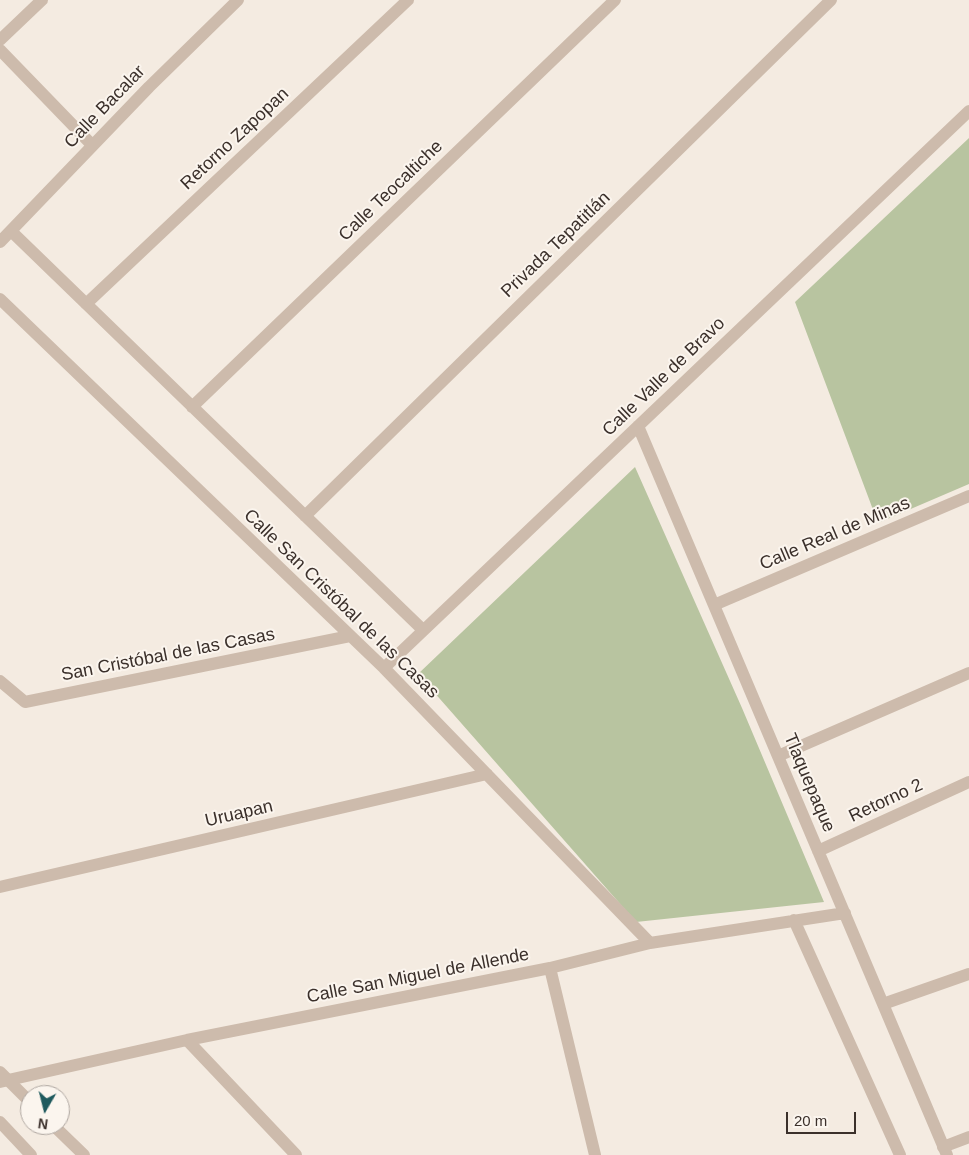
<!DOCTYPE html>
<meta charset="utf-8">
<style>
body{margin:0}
#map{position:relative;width:969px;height:1155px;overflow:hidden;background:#f4ebe1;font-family:Arial,sans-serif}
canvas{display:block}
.north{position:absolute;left:20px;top:1085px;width:50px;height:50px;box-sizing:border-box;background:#fbf5ee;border:1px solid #aea6a0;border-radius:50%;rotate:188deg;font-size:14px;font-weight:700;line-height:20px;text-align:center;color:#3b302b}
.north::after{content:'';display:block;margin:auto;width:18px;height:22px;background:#1f5a5e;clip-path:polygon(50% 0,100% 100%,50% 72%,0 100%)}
.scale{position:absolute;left:786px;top:1112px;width:70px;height:22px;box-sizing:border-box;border:2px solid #3b302b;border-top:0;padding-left:6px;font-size:15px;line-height:18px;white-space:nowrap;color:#3b302b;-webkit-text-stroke:4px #fbf5ee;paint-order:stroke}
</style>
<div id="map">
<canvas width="969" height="1155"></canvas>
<div class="north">N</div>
<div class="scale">20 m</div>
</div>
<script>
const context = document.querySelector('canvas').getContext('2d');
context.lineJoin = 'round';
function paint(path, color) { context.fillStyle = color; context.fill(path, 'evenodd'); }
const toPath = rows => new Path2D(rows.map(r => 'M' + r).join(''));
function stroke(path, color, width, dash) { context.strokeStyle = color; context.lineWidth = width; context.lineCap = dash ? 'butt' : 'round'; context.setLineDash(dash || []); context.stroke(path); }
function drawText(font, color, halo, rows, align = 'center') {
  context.font = font + ' Arial,sans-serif'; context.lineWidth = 4; context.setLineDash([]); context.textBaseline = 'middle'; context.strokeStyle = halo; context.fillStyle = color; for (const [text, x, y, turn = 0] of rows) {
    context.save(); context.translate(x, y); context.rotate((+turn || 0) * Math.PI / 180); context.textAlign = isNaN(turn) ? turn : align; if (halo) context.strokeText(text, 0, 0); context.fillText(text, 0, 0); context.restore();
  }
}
paint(toPath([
 [969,138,969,484,878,523,795,302],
 [635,467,742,708,824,902,636,922,418,674]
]), '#b8c4a0');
stroke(toPath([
 [0,40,42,0],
 [0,50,92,145],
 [11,231,423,630],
 [0,242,149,87,238,0],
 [0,299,384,668,650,943],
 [86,304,408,0],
 [192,407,615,0],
 [638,426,947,1155],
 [305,516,831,0],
 [714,605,969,496],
 [384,668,969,111],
 [0,681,25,702,350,636],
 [778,756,969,673],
 [818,851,969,782],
 [0,887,487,774],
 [794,920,900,1155],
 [550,968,595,1155],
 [883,1004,969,974],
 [187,1040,296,1155],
 [0,1082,187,1040,550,968,650,943,845,913],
 [943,1147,969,1137]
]), '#cdbbac', 12);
stroke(toPath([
 [0,1072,30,1102],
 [0,1122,31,1155],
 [53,1125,84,1155]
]), '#cdbbac', 12);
drawText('18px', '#3b302b', '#fbf5ee', [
 ["Calle Bacalar",105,107,-46],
 ["Retorno Zapopan",235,139,-43],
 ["Calle Teocaltiche",391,191,-44],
 ["Privada Tepatitlán",556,245,-44],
 ["Calle Valle de Bravo",664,377,-44],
 ["Calle Real de Minas",835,534,-23],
 ["Calle San Cristóbal de las Casas",341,604,44],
 ["San Cristóbal de las Casas",168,655,-11],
 ["Tlaquepaque",809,783,67],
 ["Retorno 2",886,801,-25],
 ["Uruapan",239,814,-13],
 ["Calle San Miguel de Allende",418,976,-11]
]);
</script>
